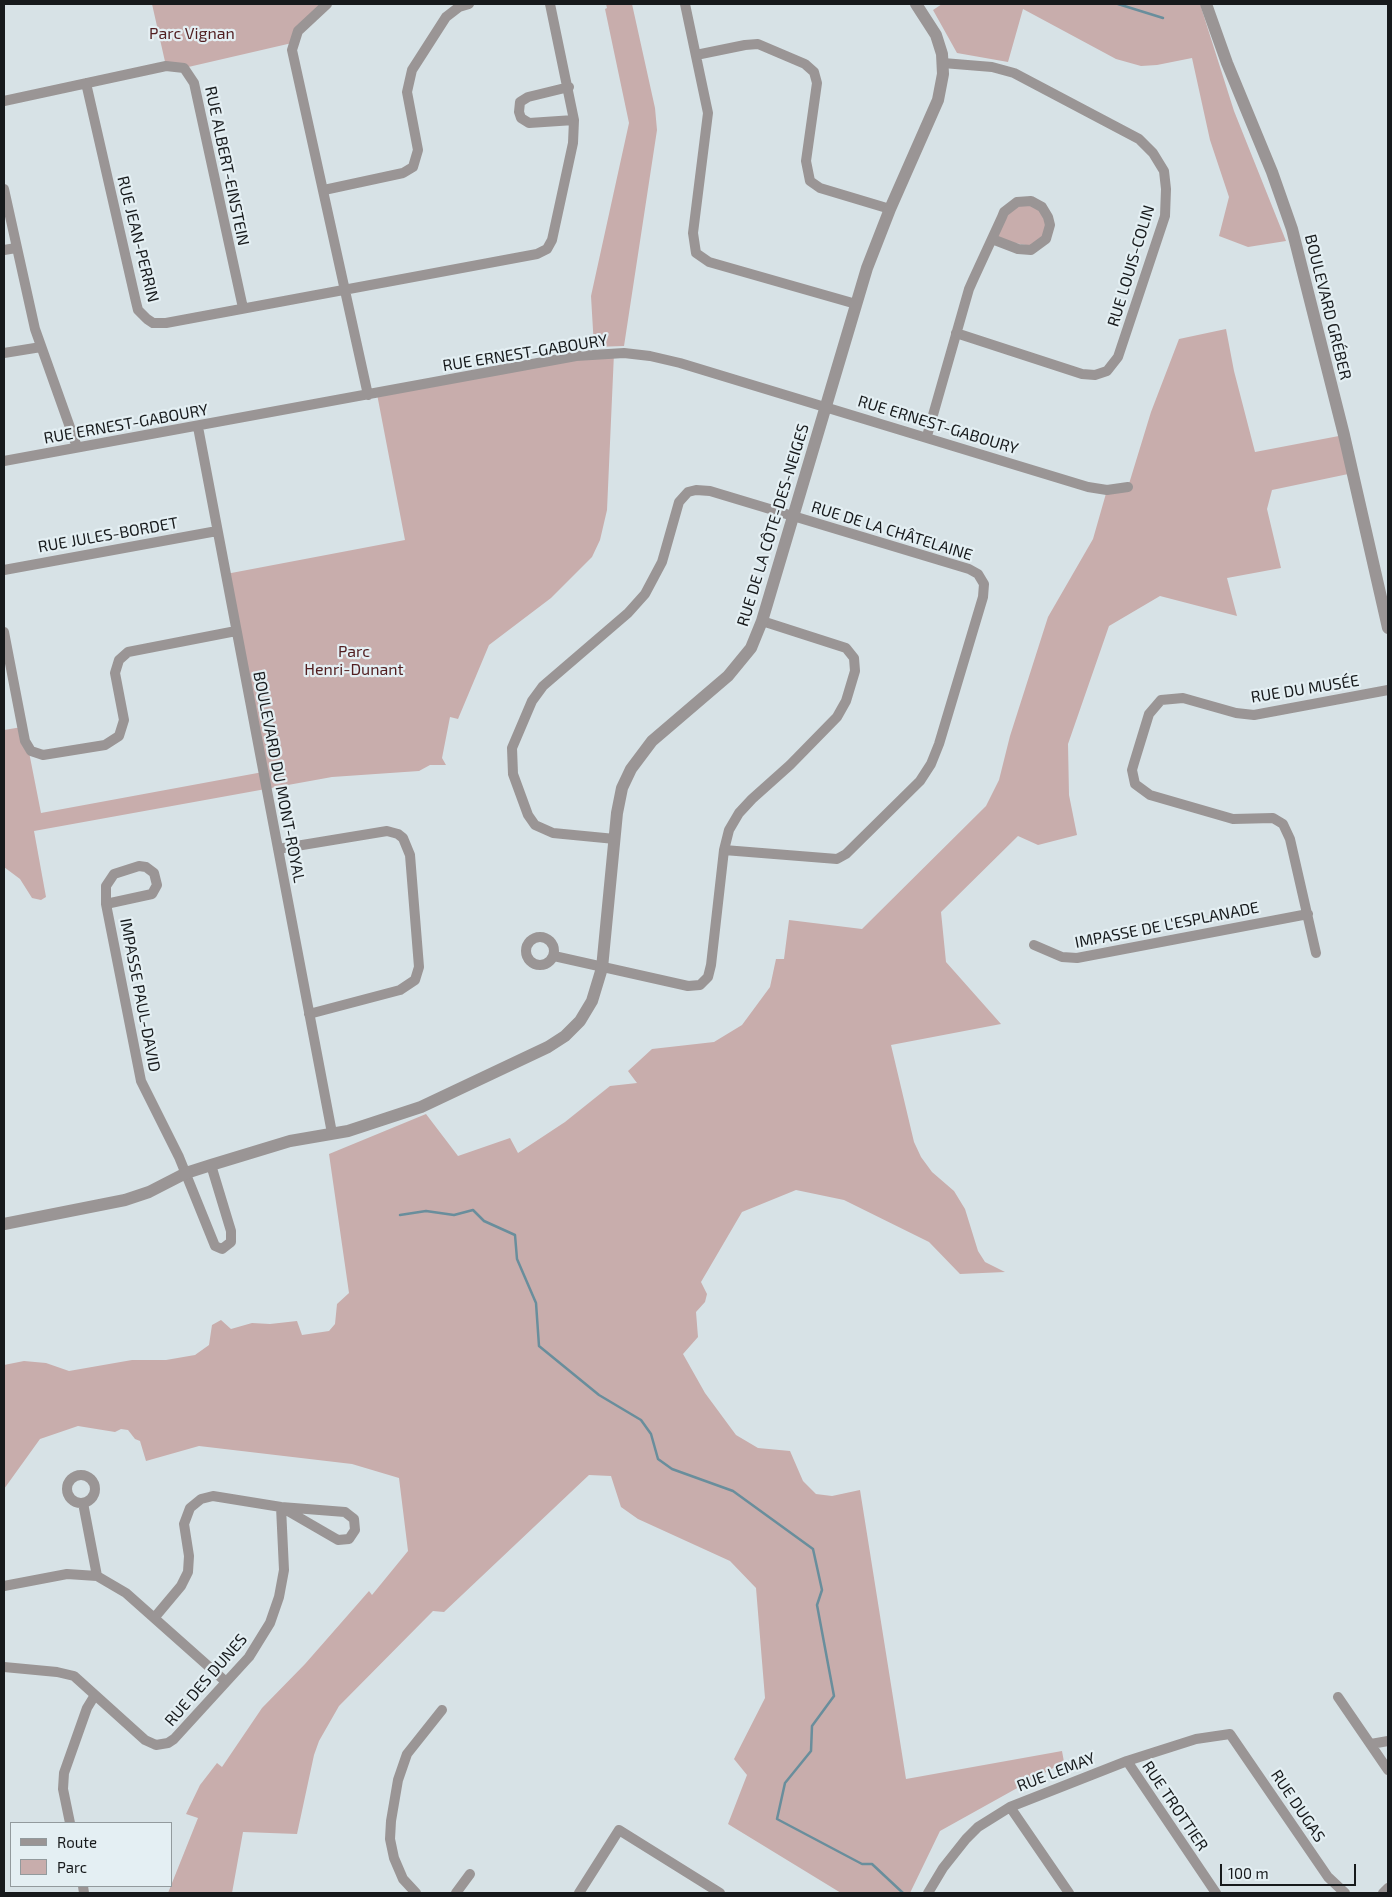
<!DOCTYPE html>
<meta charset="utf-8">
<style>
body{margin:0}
#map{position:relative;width:1392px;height:1897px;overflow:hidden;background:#d7e2e6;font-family:"Exo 2",sans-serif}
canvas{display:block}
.frame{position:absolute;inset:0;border:5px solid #171a1c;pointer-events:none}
.legend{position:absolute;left:10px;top:1822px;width:162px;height:65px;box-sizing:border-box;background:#e4eff3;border:1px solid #929a9d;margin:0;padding:6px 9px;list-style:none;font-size:15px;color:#171a1c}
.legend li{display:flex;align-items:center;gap:10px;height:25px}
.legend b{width:25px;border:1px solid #929a9d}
.scale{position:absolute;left:1220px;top:1864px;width:136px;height:22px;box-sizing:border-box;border:2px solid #171a1c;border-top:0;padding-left:6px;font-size:15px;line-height:18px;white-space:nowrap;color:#171a1c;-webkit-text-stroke:4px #e4eff3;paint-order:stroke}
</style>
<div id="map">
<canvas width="1392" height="1897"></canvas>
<div class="frame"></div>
<ul class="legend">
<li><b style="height:6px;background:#9a9595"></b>Route</li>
<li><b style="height:14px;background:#c8adac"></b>Parc</li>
</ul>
<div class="scale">100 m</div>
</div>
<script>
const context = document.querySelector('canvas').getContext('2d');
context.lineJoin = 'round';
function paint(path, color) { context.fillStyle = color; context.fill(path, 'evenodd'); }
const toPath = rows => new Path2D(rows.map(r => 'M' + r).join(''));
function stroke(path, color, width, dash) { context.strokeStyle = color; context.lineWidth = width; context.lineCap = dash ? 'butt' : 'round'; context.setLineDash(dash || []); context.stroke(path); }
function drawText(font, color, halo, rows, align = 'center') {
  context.font = font + ' "Exo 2",sans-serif'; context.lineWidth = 4.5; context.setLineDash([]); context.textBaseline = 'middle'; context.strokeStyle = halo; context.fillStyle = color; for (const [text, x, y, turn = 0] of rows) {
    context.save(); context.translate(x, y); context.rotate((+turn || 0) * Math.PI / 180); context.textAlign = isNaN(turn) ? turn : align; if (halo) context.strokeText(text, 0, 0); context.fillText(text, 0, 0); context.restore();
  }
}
paint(toPath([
 [152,4,327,4,292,43,184,68,166,66],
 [606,4,632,4,655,108,657,130,624,346,594,347,591,296,629,123,605,9,607,8],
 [942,4,1200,4,1234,111,1286,241,1248,247,1219,236,1229,197,1210,140,1192,58,1157,65,1141,66,1116,59,1023,9,1008,62,957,53,933,10],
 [1037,204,1050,225,1037,247,992,239,1010,206],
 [1226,329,1234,371,1255,452,1344,435,1353,473,1272,490,1267,509,1281,568,1227,578,1237,616,1160,596,1109,626,1068,744,1069,795,1077,835,1038,845,1018,836,941,912,946,962,1001,1024,891,1045,914,1142,921,1157,932,1172,954,1191,965,1209,978,1251,985,1262,1005,1272,960,1274,929,1242,844,1200,796,1190,742,1212,701,1282,707,1294,705,1302,696,1312,698,1337,683,1354,705,1393,736,1435,758,1448,790,1451,803,1481,816,1494,832,1496,860,1490,906,1779,1062,1751,1064,1762,940,1831,910,1893,841,1893,728,1824,747,1775,734,1759,765,1698,756,1588,730,1561,638,1519,621,1507,611,1476,589,1475,444,1612,433,1611,339,1706,319,1741,314,1755,297,1834,243,1832,232,1893,168,1893,198,1818,186,1814,200,1785,217,1763,222,1767,262,1708,305,1664,369,1591,372,1595,408,1551,399,1478,352,1464,199,1446,146,1461,140,1441,135,1439,128,1430,121,1429,115,1432,78,1426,40,1439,4,1489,4,1365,24,1361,46,1363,69,1371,132,1360,166,1360,195,1355,209,1345,212,1325,221,1320,231,1329,252,1323,270,1324,297,1321,302,1335,329,1331,335,1324,337,1304,349,1293,329,1154,426,1114,458,1156,510,1138,518,1153,565,1122,610,1086,637,1083,628,1071,652,1049,714,1042,742,1025,770,987,776,959,784,959,789,920,862,929,986,806,999,780,1010,736,1048,617,1093,539,1107,490,1128,487,1151,412,1179,339],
 [614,353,607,510,600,540,592,557,551,598,489,645,458,719,450,717,442,758,446,765,430,765,419,771,332,777,34,831,46,897,41,900,32,898,20,879,4,867,4,730,22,727,28,747,41,813,263,772,226,574,405,540,377,394]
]), '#c8adac');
stroke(toPath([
 [1118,4,1163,18],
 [400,1215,426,1211,454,1215,473,1210,484,1221,515,1235,517,1259,536,1303,539,1346,599,1395,641,1420,651,1434,658,1459,672,1469,733,1491,813,1549,822,1590,817,1605,834,1696,812,1726,811,1751,785,1783,777,1819,862,1864,872,1864,903,1893]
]), '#698e9c', 2.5);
stroke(toPath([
 [327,4,298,31,292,50,368,395],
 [685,4,708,113,693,233,696,253,709,262,856,304],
 [696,55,745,45,758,44,805,64,814,72,817,83,806,161,810,181,820,188,890,209],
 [943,63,992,67,1014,73,1139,139,1153,153,1164,171,1166,189,1165,216,1118,357,1107,371,1095,375,1082,374,956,333],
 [86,83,136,302,138,310,147,319,153,323,166,323,537,254,547,249,552,240,573,143,574,120,550,4],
 [569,87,528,97,520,102,519,112,521,118,529,123,574,120],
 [4,101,166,66,184,68,194,83,243,308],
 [4,189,35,329,77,447],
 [324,190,403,173,413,167,418,150,407,92,412,70,446,17,459,7,469,4],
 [4,250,16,248],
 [4,353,41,347],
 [198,427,332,1133],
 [927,436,969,289,973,280,1002,217,1004,212,1017,202,1031,201,1042,207,1048,217,1050,225,1046,239,1031,250,1018,249,992,239],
 [4,461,576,356,624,353,650,356,680,363,1088,487,1107,490,1128,487],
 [4,570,217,531],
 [4,632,25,741,31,751,43,755,105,745,119,736,124,720,115,673,119,660,128,652,236,631],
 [615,839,553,833,535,825,528,815,513,774,512,748,532,701,543,686,628,613,645,594,662,562,679,502,688,492,696,490,710,491,969,569,978,574,984,584,983,597,939,744,931,764,920,781,846,854,837,859,724,850],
 [278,849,387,831,398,834,403,838,410,855,419,967,415,980,400,990,309,1014],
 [106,904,152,894,157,885,154,873,146,867,139,866,114,874,106,886,106,904,141,1081,179,1157,215,1246,222,1249,231,1242,231,1231,211,1165],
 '526 951a14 14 0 1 1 28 0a14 14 0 1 1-28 0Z',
 [1034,945,1062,957,1077,958,1308,914],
 [1316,953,1290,839,1283,824,1273,818,1233,819,1150,795,1135,784,1132,770,1134,763,1149,714,1161,700,1183,698,1236,713,1254,715,1388,690],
 [554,956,688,986,700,985,708,977,711,965,724,850,729,830,739,813,752,799,790,765,837,717,846,701,855,671,854,658,846,648,762,621],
 '67 1489a14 14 0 1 1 28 0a14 14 0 1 1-28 0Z',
 [83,1503,97,1576],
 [4,1586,67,1574,97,1576,126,1593,225,1681],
 [155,1617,181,1586,188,1572,189,1556,184,1524,190,1508,201,1499,213,1496,281,1507,345,1512,354,1519,355,1530,349,1539,338,1540,281,1507],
 [4,1667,57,1672,74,1676,145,1740,156,1745,168,1743,174,1739,249,1657,270,1623,279,1597,284,1570,281,1507],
 [1338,1697,1388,1770],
 [1371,1744,1388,1741],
 [1127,1761,1216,1893],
 [1010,1807,1069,1893],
 [70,1823,63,1789,64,1773,87,1708,95,1695],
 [83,1886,84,1893],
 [416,1893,403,1879,394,1858,390,1839,391,1821,398,1780,407,1754,442,1710],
 [456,1893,470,1874],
 [579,1893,619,1830,720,1893],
 [928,1893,943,1868,966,1839,978,1827,1010,1807,1127,1761,1196,1739,1230,1734,1328,1877,1345,1893],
 [1383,1893,1388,1888]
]), '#9a9595', 10);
stroke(toPath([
 [1206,4,1227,63,1272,172,1292,229,1344,435,1388,628],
 [4,1224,125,1200,149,1192,186,1173,211,1165,290,1141,348,1131,421,1107,548,1047,565,1036,580,1021,592,1001,602,968,617,813,622,788,631,769,652,741,728,676,751,648,762,621,867,268,890,209,938,100,943,74,942,54,936,35,916,4]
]), '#9a9595', 12);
drawText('16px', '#511e20', '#e4eff3', [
 ["Parc Vignan",192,34],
 ["Parc",354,652],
 ["Henri-Dunant",354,670]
]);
drawText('16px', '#171a1c', '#e4eff3', [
 ["RUE ALBERT-EINSTEIN",227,166,78],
 ["RUE JEAN-PERRIN",138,239,76],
 ["RUE LOUIS-COLIN",1131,266,-73],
 ["BOULEVARD GRÉBER",1328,307,76],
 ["RUE ERNEST-GABOURY",525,353,-9],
 ["RUE ERNEST-GABOURY",126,424,-10],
 ["RUE ERNEST-GABOURY",938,425,17],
 ["RUE DE LA CÔTE-DES-NEIGES",773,525,-73],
 ["RUE DE LA CHÂTELAINE",892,531,17],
 ["RUE JULES-BORDET",108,535,-10],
 ["RUE DU MUSÉE",1305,689,-9],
 ["BOULEVARD DU MONT-ROYAL",279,777,79],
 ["IMPASSE DE L'ESPLANADE",1167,925,-11],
 ["IMPASSE PAUL-DAVID",140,995,79],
 ["RUE DES DUNES",206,1680,-49],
 ["RUE LEMAY",1056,1772,-21],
 ["RUE TROTTIER",1175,1806,56],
 ["RUE DUGAS",1298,1806,56]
]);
</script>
